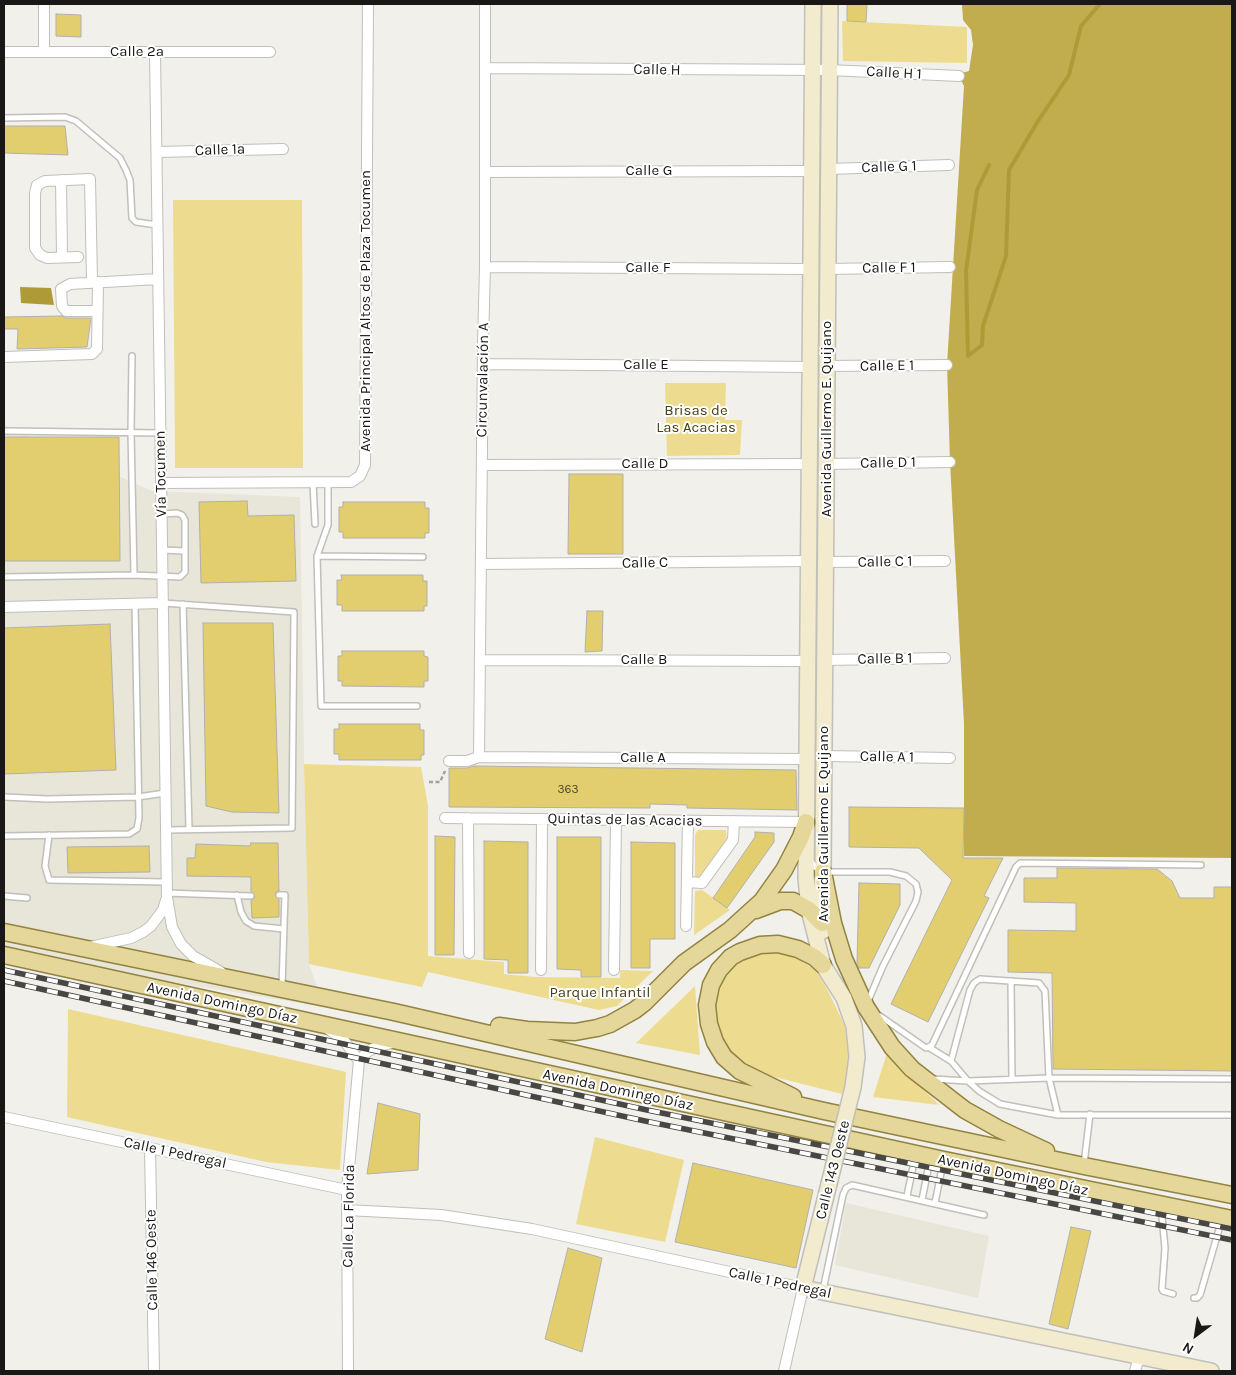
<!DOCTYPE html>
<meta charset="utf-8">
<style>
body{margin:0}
#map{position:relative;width:1236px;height:1375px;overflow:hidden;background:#f1f0eb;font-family:Karla,sans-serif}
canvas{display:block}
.frame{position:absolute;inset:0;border:5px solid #191816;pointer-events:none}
.north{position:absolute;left:1171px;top:1310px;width:50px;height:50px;-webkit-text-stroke:4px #fff;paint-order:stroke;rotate:211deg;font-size:14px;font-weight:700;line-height:20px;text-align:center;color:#191816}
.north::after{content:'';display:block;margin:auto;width:18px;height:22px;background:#191816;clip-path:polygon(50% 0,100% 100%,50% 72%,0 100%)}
</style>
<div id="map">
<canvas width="1236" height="1375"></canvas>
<div class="frame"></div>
<div class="north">N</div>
</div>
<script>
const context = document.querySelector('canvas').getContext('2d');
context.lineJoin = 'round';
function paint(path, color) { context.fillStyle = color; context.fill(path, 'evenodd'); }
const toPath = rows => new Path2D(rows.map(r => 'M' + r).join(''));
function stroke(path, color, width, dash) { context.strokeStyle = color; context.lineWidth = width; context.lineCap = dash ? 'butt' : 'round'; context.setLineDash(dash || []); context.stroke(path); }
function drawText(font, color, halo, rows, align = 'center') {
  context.font = font + ' Karla,sans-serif'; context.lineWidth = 4; context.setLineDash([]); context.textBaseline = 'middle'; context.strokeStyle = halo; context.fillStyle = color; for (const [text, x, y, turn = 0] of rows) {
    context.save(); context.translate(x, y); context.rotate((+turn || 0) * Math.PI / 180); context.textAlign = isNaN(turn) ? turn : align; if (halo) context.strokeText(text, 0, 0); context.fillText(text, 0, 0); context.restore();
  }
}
paint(toPath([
 [4,425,152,491,300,497,304,764,309,964,324,1007,4,954],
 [846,1203,989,1236,978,1298,835,1265]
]), '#e8e5d9');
paint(toPath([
 [842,21,967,27,967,63,843,61],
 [173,200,302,200,303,468,175,468],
 [665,383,726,383,725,420,742,420,740,455,667,456],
 [304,764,421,767,428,806,428,956,504,962,504,974,535,977,620,978,620,970,653,971,617,1006,599,1010,428,972,422,987,309,964],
 [698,830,726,830,727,842,700,877,695,877,695,835],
 [702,890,730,910,694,935,695,891],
 [773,952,795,957,817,971,829,993,844,1024,849,1044,849,1069,842,1094,739,1068,716,1040,714,992,725,973,737,963,752,956],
 [695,986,700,1055,636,1043],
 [68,1009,346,1072,340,1170,266,1162,67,1117],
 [887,1053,939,1105,873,1097],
 [595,1137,684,1160,665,1242,576,1224]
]), '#eddc8f');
paint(toPath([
 [962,4,1232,4,1232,858,964,856,964,724,950,462,947,365,964,86,958,74,969,71,973,45,971,30,963,20]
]), '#c1ad4d');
paint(toPath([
 [20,287,51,288,54,305,21,303]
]), '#af9a38');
stroke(toPath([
 [989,165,977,190,966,271,968,356,982,345,983,326,1006,256,1009,170,1038,121,1069,75,1081,26,1100,4]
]), '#af9a38', 4);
const building = toPath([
 [847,4,867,4,866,22,847,21,847,4],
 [56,14,81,15,81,37,56,36,56,14],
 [4,126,65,126,68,155,4,153,4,126],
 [62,316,66,318,91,318,87,347,17,349,18,329,4,329,4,317,62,316],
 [4,437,119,437,120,561,4,561,4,437],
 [569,474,623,474,623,554,568,554,569,474],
 [247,501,248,516,294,515,296,581,201,583,199,502,247,501],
 [343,502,425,502,425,508,429,508,429,533,425,533,425,538,343,538,343,532,339,532,339,507,343,507,343,502],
 [341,575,423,575,423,581,427,581,427,606,424,606,424,611,342,611,342,605,337,605,337,580,342,580,341,575],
 [587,611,603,611,602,651,585,652,587,611],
 [203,623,273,623,279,813,232,812,206,806,203,623],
 [110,624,116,770,4,774,4,628,110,624],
 [342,651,424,651,424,656,428,657,428,681,424,681,424,687,342,686,342,681,338,681,338,656,342,656,342,651],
 [339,724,420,724,420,730,424,730,424,755,421,755,421,760,339,760,339,754,334,754,334,729,339,729,339,724],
 [474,766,796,770,797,810,687,808,687,805,650,804,650,808,449,807,449,768,467,768,474,766],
 [849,807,964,808,963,858,1003,858,984,896,989,898,928,1022,891,1004,952,880,919,848,849,847,849,807],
 [755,832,774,833,774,842,727,908,713,898,755,837,755,832],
 [435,836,455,837,454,955,435,955,435,836],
 [557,837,601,837,601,977,581,977,581,970,557,969,557,837],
 [484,841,528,842,528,973,508,973,508,960,484,959,484,841],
 [631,842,675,843,675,939,650,939,650,968,631,968,631,842],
 [251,843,278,843,279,891,276,892,275,895,279,899,279,917,252,918,251,900,254,899,255,896,251,892,251,877,187,876,187,858,195,858,196,844,250,846,251,843],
 [149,846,150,872,68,873,67,847,149,846],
 [1057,868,1157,869,1172,881,1180,898,1214,898,1214,887,1232,887,1232,1071,1053,1069,1052,973,1008,972,1008,930,1076,931,1076,903,1024,902,1024,878,1057,878,1057,868],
 [859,883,900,884,900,905,869,968,859,968,857,963,859,883],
 [378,1103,420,1114,418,1170,367,1174,378,1103],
 [693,1163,813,1190,796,1268,675,1242,693,1163],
 [1071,1227,1091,1231,1068,1329,1049,1324,1071,1227],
 [568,1248,602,1258,582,1352,545,1339,568,1248]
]);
paint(building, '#e3ce6f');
stroke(building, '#b1b0ab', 1);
const lane = toPath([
 [4,118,65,117,76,121,120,158,126,170,130,180,132,218,136,222,157,225],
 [4,431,160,433],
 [313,483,315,524],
 [328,483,328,525,317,556,321,706,417,706],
 [162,550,185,551],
 [317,556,423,557],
 [134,575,180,577,185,572,185,520,182,515,177,513,162,514],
 [4,577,134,575,131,432,132,356],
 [163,603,294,612,292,828,166,830],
 [183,604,189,829],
 [4,797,47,799,138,797,165,793],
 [49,835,45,866,49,880,166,882],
 [4,836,129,834,137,829,139,818,135,604],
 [810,860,816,868,823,872,890,872,906,876,916,884,918,892,916,901,883,966,868,1001],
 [167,893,251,896],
 [237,895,241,912,246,921,254,926,284,929],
 [279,895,285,895,282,986],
 [4,896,27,898],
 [1011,981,1012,1079],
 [880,1016,926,1048,932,1045,1016,867,1020,863,1201,865],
 [930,1048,951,1061,968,1081,979,1091,1000,1104,1058,1115,1232,1115],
 [951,1061,970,990,974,983,980,979,1039,983,1045,991,1049,1078,1058,1115],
 [933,1079,968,1081,1049,1078,1232,1079],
 [1084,1164,1090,1114],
 [907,1196,915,1157],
 [922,1200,930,1159],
 [935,1203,943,1163],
 [1161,1206,1165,1248,1162,1289,1163,1291,1173,1294],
 [823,1290,843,1195,846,1188,852,1185,984,1215],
 [1194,1298,1197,1298,1200,1295,1222,1219]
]);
const street = toPath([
 [44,4,44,51],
 [4,52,270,52],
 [155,52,167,897,172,927,181,944,193,956,221,972],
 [485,68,829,70,959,76],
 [157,152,283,149],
 [829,169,949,165],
 [485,172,812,171],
 [61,180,62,257],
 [78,257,47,258,40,255,35,248,35,193,37,185,45,181,90,179,92,282],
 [485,267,811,269],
 [828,269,950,267],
 [97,311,66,311,62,306,61,289,70,284,158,279],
 [4,357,92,354,97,349,98,282],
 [483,364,810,367],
 [827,366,947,365],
 [827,464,950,462],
 [482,465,809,464],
 [161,483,351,482,360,476,365,465,368,4],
 [826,562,945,561],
 [481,564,808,561],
 [4,607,163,603],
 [480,660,807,661],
 [825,660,945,658],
 [824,756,950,758],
 [479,757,483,343,485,267,485,4],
 [449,761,467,761,479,757,806,759],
 [445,818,806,822],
 [468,818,469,953],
 [687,882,702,883,733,840,734,821],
 [686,926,688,821],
 [90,947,131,938,143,932,151,926,163,910,166,900],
 [541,970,542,819],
 [614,970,616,820],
 [328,1029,343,1039,359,1061,347,1190,348,1371],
 [359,1061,367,1052,378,1046,392,1043],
 [4,1117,347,1190],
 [150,1148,154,1371],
 [347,1210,441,1215,532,1229,803,1288,784,1371],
 [1135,1371,1139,1357]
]);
const secondary = toPath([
 [813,4,806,878,809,910,823,965,844,998,854,1026,857,1057,853,1087],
 [823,931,821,899,823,872,830,4],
 [829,1184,803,1288,1211,1371]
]);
const primary = toPath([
 [823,872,833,923,844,959,866,1007,892,1047,912,1069,965,1110,999,1129,1046,1151],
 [756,910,780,901,793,901,809,910,822,923],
 [4,932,394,1012,824,1111,1084,1166,1232,1195],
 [4,955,944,1160,1232,1219],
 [499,1026,527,1030,575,1032,597,1028,610,1024,635,1010,644,1003,684,963,730,930,762,901,784,870,801,837,806,822],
 [793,1097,740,1071,724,1057,715,1042,709,1024,707,1005,711,985,719,970,731,957,740,952,760,945,778,944,798,949,814,957,823,965]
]);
stroke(lane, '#c0bfba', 8);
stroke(street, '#c0bfba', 12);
stroke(secondary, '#c0bfba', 18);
stroke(primary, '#928340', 19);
stroke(toPath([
 [429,782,440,782,445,771]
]), '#a3a29e', 2.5, [4, 2.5]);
stroke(lane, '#fff', 5);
stroke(street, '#fff', 10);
stroke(secondary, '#f2ebcd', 15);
stroke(primary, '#e5d79a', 16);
const rail = toPath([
 [4,970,647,1110,1232,1229],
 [4,981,645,1121,1232,1240]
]);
stroke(rail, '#484744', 5.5);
stroke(rail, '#fff', 4, [11]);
const secondaryBridge = toPath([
 [829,1184,853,1087]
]);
stroke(secondaryBridge, '#c0bfba', 18, []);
stroke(secondaryBridge, '#f2ebcd', 15);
drawText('12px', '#4c462c', null, [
 ["363",568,790]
]);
drawText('15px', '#191816', '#fff', [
 ["Calle 2a",137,52],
 ["Calle H",657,70,1],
 ["Calle H 1",894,73,3],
 ["Calle 1a",220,150,-2],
 ["Calle G 1",889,167,-2],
 ["Calle G",649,171],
 ["Calle F",648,268],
 ["Calle F 1",889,268,-1],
 ["Avenida Principal Altos de Plaza Tocumen",366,311,-90],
 ["Calle E",646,365],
 ["Calle E 1",887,366,-1],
 ["Circunvalación A",483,380,-89],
 ["Avenida Guillermo E. Quijano",827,419,-90],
 ["Calle D 1",888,463,-1],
 ["Calle D",645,464],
 ["Vía Tocumen",161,474,-91],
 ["Calle C 1",885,562,-1],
 ["Calle C",645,563,-1],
 ["Calle B 1",885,659,-1],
 ["Calle B",644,660],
 ["Calle A 1",887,757,1],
 ["Calle A",643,758],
 ["Quintas de las Acacias",625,820,1],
 ["Avenida Guillermo E. Quijano",824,824,-90],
 ["Avenida Domingo Díaz",222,1003,12],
 ["Avenida Domingo Díaz",618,1090,12],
 ["Calle 1 Pedregal",175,1153,12],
 ["Calle 143 Oeste",833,1170,-76],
 ["Avenida Domingo Díaz",1013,1175,12],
 ["Calle La Florida",349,1216,-89],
 ["Calle 146 Oeste",152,1260,-91],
 ["Calle 1 Pedregal",780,1283,12]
]);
drawText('15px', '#494017', '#fff', [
 ["Brisas de",696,411],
 ["Las Acacias",696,428],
 ["Parque Infantil",600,993]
]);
</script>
